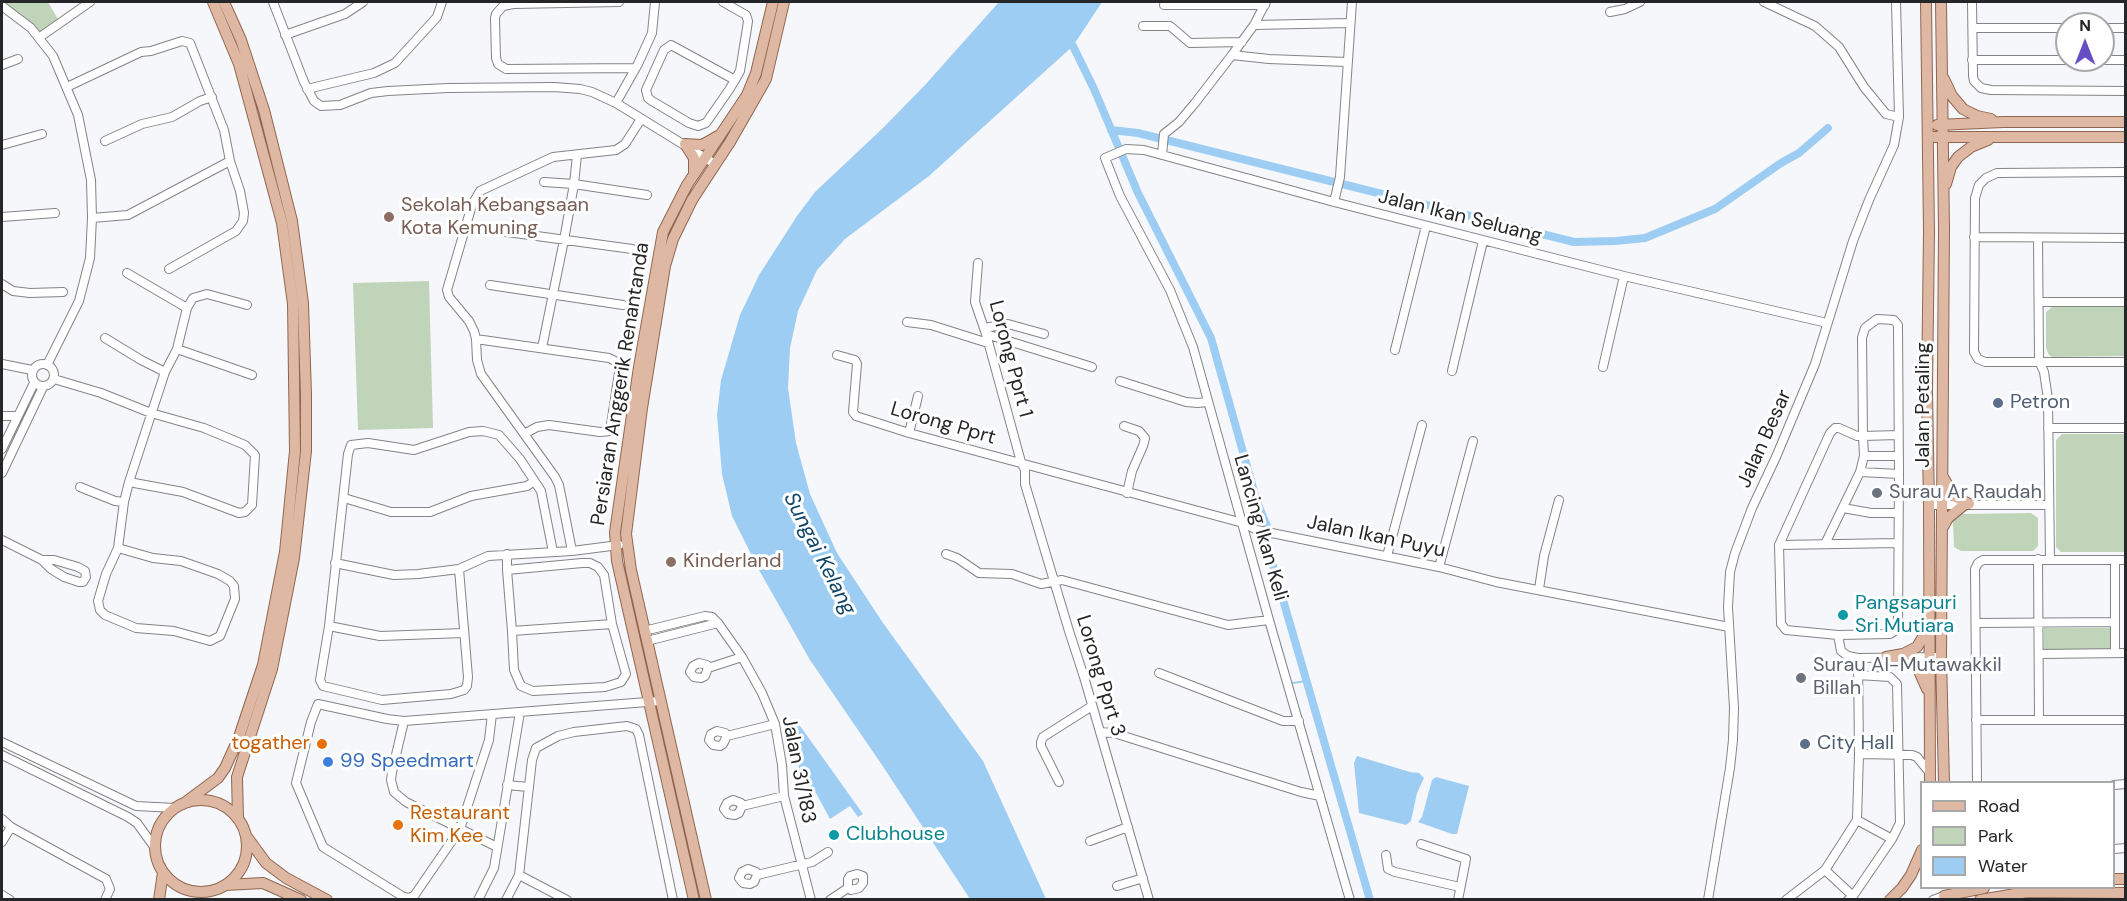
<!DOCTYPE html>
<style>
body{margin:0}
#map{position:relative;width:2127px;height:901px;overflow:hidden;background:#f6f7fb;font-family:"DM Sans",sans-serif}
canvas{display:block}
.frame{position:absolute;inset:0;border:3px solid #252627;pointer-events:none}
.legend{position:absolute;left:1920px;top:781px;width:195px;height:108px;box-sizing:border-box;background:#fff;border:2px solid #a8a8a9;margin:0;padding:8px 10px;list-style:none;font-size:18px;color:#252627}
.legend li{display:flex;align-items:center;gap:12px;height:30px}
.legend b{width:30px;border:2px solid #a8a8a9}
.north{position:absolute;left:2055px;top:12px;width:60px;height:60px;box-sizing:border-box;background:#fff;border:2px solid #a8a8a9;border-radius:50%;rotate:0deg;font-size:16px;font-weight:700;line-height:24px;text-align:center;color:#252627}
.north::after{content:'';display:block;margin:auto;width:21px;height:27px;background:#664dc6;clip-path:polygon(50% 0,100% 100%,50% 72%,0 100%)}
</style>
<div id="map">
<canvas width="2127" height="901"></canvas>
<div class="frame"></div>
<ul class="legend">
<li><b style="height:8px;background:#dfb8a3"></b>Road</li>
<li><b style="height:16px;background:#bfd4b8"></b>Park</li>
<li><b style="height:16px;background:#9ecdf3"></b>Water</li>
</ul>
<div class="north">N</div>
</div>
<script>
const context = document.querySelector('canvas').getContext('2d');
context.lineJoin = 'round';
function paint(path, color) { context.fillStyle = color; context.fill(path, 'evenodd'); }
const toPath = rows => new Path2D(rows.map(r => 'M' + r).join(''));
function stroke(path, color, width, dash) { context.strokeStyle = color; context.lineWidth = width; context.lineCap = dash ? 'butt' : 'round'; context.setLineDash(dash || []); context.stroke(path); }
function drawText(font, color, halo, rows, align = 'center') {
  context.font = font + ' "DM Sans",sans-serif'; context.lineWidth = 6; context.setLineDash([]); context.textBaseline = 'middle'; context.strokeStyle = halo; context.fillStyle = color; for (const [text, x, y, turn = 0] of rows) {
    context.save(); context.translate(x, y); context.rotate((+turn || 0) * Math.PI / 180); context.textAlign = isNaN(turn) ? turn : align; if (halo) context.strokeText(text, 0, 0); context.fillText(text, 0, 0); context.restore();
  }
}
paint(toPath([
 [2,2,48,2,59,21,34,36,2,11],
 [429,281,433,428,358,430,353,283],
 [2052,307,2125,307,2125,356,2052,357,2049,355,2046,348,2046,312],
 [2062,434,2125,434,2125,552,2061,552,2056,547,2056,440],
 [2031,513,2038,518,2038,546,2033,551,1961,551,1954,547,1953,521,1962,514],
 [2044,628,2111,628,2111,650,2044,650]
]), '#bfd4b8');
paint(toPath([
 [999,2,1102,2,1073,46,929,176,845,239,817,270,798,311,790,348,788,388,796,443,810,494,837,553,883,623,983,761,1046,899,970,899,882,765,810,660,759,570,732,516,722,474,717,415,721,380,740,315,759,275,797,216,815,192,884,127,925,85],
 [798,723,863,814,858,817,850,806,830,819,816,793,799,778,798,743,795,730,795,725],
 [1357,756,1410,772,1419,773,1424,778,1417,793,1411,821,1406,825,1359,813,1354,763],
 [1436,777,1469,786,1457,834,1452,834,1418,822,1422,817,1432,780]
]), '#9ecdf3');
stroke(toPath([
 [1293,683,1306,681]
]), '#9ecdf3', 2);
stroke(toPath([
 [1067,39,1073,46,1094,89,1138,193,1211,338,1257,502,1267,526,1268,548,1370,900],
 [1111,130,1138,133,1574,242,1616,241,1645,238,1715,209,1781,163,1799,153,1828,128]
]), '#9ecdf3', 8);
const minor = toPath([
 [273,2,304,82,314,101,321,106,340,105,371,93,388,91,448,88,554,87,580,89,592,92,616,103,715,164],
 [619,2,513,4,503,6,496,14,495,18,496,58,498,64,506,69,635,68],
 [723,2,746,15,748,21,747,28,740,71,735,80,729,90,706,123,698,126,689,123,652,101,648,98,646,90,664,50,671,45,735,80],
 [1764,2,1815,26,1839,47,1864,87,1886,114,1899,117],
 [1972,2,1973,76,1974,81,1981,88,1991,90,2126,91],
 [1164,5,1265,5],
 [2,6,31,28,53,56,78,115,91,180,92,218,90,258,79,301,47,365],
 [1610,12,1625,9,1640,2],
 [1254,25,1350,23],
 [1143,26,1170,26,1190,43,1242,42],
 [1973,28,2067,28],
 [2103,28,2126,28],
 [285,35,345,14,363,2],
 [40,37,90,2],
 [1232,55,1269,59,1347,62],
 [1972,60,2067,60],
 [2103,60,2126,60],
 [2,65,18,59],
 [67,87,141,52,151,51,182,41,190,43,224,130,230,161,240,191,244,213,243,221,236,231,169,269],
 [307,89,374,73,395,63,437,17,442,2],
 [616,103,638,64,652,33,655,2],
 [105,141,142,124,172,117,200,101,212,97],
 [2,145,42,134],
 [1162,155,1164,134,1179,122,1195,103,1232,55,1254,25,1266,2],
 [2126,172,1997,173,1986,178,1979,185,1975,198,1974,352,1978,359,1985,362,2126,362],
 [544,182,574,184,647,195],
 [1334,202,1340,177,1352,2],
 [2,217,55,213],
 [92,218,128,215,230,161],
 [500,231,632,249],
 [1974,237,2126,238],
 [2038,238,2039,361,2044,372,2048,399,2050,559],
 [978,263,975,302,986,334,1021,462,1025,470,1025,484,1069,631,1084,677,1149,900],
 [127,273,187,308],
 [2,284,13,291,30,293,63,292],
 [490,285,623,305],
 [2039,302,2126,302],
 [907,322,931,325,988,343],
 [984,328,1008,324,1044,334],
 [986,334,1092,367],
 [105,338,141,360,165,372],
 [476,339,609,358,617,362,620,366,610,431,600,432,549,425,537,427,524,434],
 [542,348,564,240,574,184,577,155],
 [177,349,252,375],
 [1395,350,1426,226],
 [837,355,855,360,857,364,853,412,856,416,909,433,1243,523,1257,530,1439,567,1496,582,1729,627],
 '32 375a11 11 0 1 1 22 0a11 11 0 1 1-22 0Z',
 [2,364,32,370],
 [1603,367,1624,276],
 [1452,371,1483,241],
 [54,379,101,393,151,413,204,428,245,445,255,455,252,505,245,512,239,513,183,492,129,482],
 [1120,381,1186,402,1198,403,1207,402],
 [2,416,17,416],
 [1124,426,1139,431,1145,438,1143,446,1132,471,1127,493],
 [2048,428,2126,428],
 [909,433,918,396],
 [2,449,34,383],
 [1864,456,1898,456],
 [1860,472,1899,474],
 [2,473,43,387],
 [80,487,115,501,124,502],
 [344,498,391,512,430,512,471,496,527,486,533,482],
 [1929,505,2049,505],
 [1843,508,1871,513,1898,513],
 [2,540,42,560,51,569,64,577,79,582,83,582,86,577,85,571,78,567,54,560,42,560],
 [1825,544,1860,472,1864,456,1863,436,1862,338,1865,328,1877,319,1894,320,1898,325,1899,474,1898,626,1896,630,1890,634,1838,635,1786,630,1781,624,1779,545,1830,433,1835,428,1839,428,1857,436,1863,436,1898,435],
 [1779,545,1898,543],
 [118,548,153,558,181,561,218,574,230,581,234,586,235,599,220,636,210,641,174,631,136,628,105,615,100,610,98,601,106,574,118,548,124,502,129,482,165,372,177,349,187,308,193,298,207,294,247,305],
 [572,551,559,485,555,477,481,374,477,360,476,339,474,331,469,321,449,297,447,290,472,205,480,191,553,157,616,150,625,144,641,119],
 [507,554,507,570,512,631,514,670,521,686,533,691,605,687,621,682,626,674,624,667,612,624,604,575,598,567,590,563,582,563,507,570],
 [946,554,957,558,979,573,1012,574,1041,584,1062,580,1228,625,1269,620],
 [1387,556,1422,425],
 [2038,559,2039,719],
 [335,563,394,575,418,574,459,569,488,556,572,551,619,545],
 [1439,567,1473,441],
 [459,569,468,677,467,686,464,690,451,694,382,700,323,686,320,680,329,626,348,454,351,445,368,443,414,450,469,432,483,431,499,435,520,459,541,491,553,552],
 [1539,589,1544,556,1559,500],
 [718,623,742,657,762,693,775,724,782,765,784,796,811,900],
 [1976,623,2115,622],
 [329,626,380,636,464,633],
 [512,631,612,624],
 [644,631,705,616,712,617,718,623,647,641],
 [1838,635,1841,651,1848,656,1858,658,1941,657],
 [2115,653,2115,560],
 [2039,654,2126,653],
 [708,668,707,665,699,663,693,666,690,672,694,677,701,678,705,676,708,668,742,657],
 [1159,673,1283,721,1299,721],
 [492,714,489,740,460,829,414,896,408,898,402,896,323,847,296,783,311,722,318,704,387,719,404,721,660,701],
 [1976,720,2126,720],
 [404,721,392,772,391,780,394,792,406,802,497,847],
 [1100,732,1114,733,1301,792,1320,796],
 [727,736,725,733,717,731,711,734,709,740,713,745,720,746,723,744,727,736,775,724],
 [2,742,136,806,175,808],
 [1859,754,1912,755,1917,757,1930,773],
 [2,755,128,817,137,823,155,848],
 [1059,782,1041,746,1041,742,1043,737,1092,706],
 [1977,782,1975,569,1978,563,1983,560,2126,560],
 [507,785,528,787],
 [2114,785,2126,784],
 [742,806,741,803,733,800,727,803,724,809,728,814,735,815,739,813,742,806,784,796],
 [2,819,11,827,106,879,110,889,105,900],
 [1857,820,1892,839],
 [1090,841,1128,827],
 [2,842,11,827],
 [1421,844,1466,859,1458,900],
 [2114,849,2126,848],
 [1386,855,1388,869,1395,872,1460,887],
 [1825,870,1853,896],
 [519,875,567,900],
 [757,875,756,872,748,869,742,872,739,878,743,883,750,884,754,882,757,875,812,862,828,852],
 [1117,886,1143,878],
 [2,895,10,900],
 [478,900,494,868,520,712],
 [506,900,519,875,532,760,536,748,558,736,574,732,627,726,636,729,639,735,673,900],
 [830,900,848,888,851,890,859,888,863,883,863,876,857,874,850,876,848,879,848,888],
 [1350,900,1269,620,1193,347,1170,290,1120,196,1105,158,1126,149,1144,150,1334,202,1624,276,1827,323],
 [1708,900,1730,768,1733,740,1734,708,1728,607,1730,572,1735,553,1752,508,1776,457,1815,364,1853,241,1869,200,1894,145,1899,117,1896,2],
 [1786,900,1825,870,1857,820,1859,754,1858,658],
 [1848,900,1853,896,1892,839,1900,823,1897,684,1890,677,1858,675],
 [1933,900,1944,896]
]);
const major = toPath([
 [224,2,241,40,264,110,292,221,303,303,306,395,306,451,294,558,272,669,237,777,238,819],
 [1926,2,1929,232,1927,390,1929,505,1930,782],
 [1941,2,1944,229,1941,657,1944,782],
 [1944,79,1952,96,1963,109,1977,116,1991,119],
 [1937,125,2003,122,2126,122],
 [1934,137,2126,137],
 [685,144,702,145,718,136],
 [685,144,694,158,694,173],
 [1946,184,1951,167,1958,157,1971,147,1988,140],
 [1943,477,1954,496,1969,504],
 [1943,527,1948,518,1965,504],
 [1886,657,1903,654,1917,647,1927,630],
 [1897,657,1913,665,1919,671,1927,689],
 '155 846a46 46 0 1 1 92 0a46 46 0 1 1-92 0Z',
 [183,804,218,778,225,768,239,737,263,665,285,552,295,451,293,304,282,223,239,64,213,2],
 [247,837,266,863,286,878,327,900],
 [2114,879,2126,879],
 [225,885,263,883,301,900],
 [1944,896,1984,888],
 [159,900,163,872],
 [694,900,617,561,615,532,639,367,663,232,687,185,747,95,756,73,773,2],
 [706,900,631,570,626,534,642,408,665,266,673,239,692,200,730,142,766,79,784,2],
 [1890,900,1902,888,1911,875,1922,850],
 [1980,900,2027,892,2126,893]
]);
stroke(minor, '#848488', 10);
stroke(major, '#906650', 12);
stroke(minor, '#fff', 8);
stroke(major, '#dfb8a3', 10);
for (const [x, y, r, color] of [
 [389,217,6,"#8d6e63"],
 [1998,403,6,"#5c6f8a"],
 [1877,493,6,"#6b7280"],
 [671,562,6,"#8d6e63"],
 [1843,615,6,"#0f9aa8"],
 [1801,678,6,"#6b7280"],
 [322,744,6,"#e8710a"],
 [1805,744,6,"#5c6f8a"],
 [328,762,6,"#3f7fe0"],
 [398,825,6,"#e8710a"],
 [834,835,6,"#0f9aa8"]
]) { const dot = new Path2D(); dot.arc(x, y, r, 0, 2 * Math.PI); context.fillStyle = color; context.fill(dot); stroke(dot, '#fff', 2); }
drawText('20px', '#785e54', '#fff', [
 ["Sekolah Kebangsaan",401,206],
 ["Kota Kemuning",401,229],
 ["Kinderland",683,562]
], 'left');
drawText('20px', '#252627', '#fff', [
 ["Jalan Ikan Seluang",1460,217,14],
 ["Lorong Pprt 1",1010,359,75],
 ["Persiaran Anggerik Renantanda",621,384,-81],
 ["Jalan Petaling",1924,405,-90],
 ["Lorong Pprt",943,424,16],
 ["Jalan Besar",1765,439,-66],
 ["Lancing Ikan Keli",1260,528,74],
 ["Jalan Ikan Puyu",1376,537,12],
 ["Lorong Pprt 3",1100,676,73],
 ["Jalan 31/183",798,770,79]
]);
drawText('20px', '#4e5e75', '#fff', [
 ["Petron",2010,403],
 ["City Hall",1817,744]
], 'left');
drawText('20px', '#5b616d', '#fff', [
 ["Surau Ar Raudah",1889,493],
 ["Surau Al-Mutawakkil",1813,666],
 ["Billah",1813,689]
], 'left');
drawText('20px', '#0d838f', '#fff', [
 ["Pangsapuri",1855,604],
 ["Sri Mutiara",1855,627],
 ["Clubhouse",846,835]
], 'left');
drawText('20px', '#c56008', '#fff', [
 ["togather",310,744],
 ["Restaurant",410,814,"left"],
 ["Kim Kee",410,837,"left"]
], 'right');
drawText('20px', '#366cbe', '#fff', [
 ["99 Speedmart",340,762]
], 'left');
drawText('italic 21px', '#0d4468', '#fff', [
 ["Sungai Kelang",819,554,63]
]);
</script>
